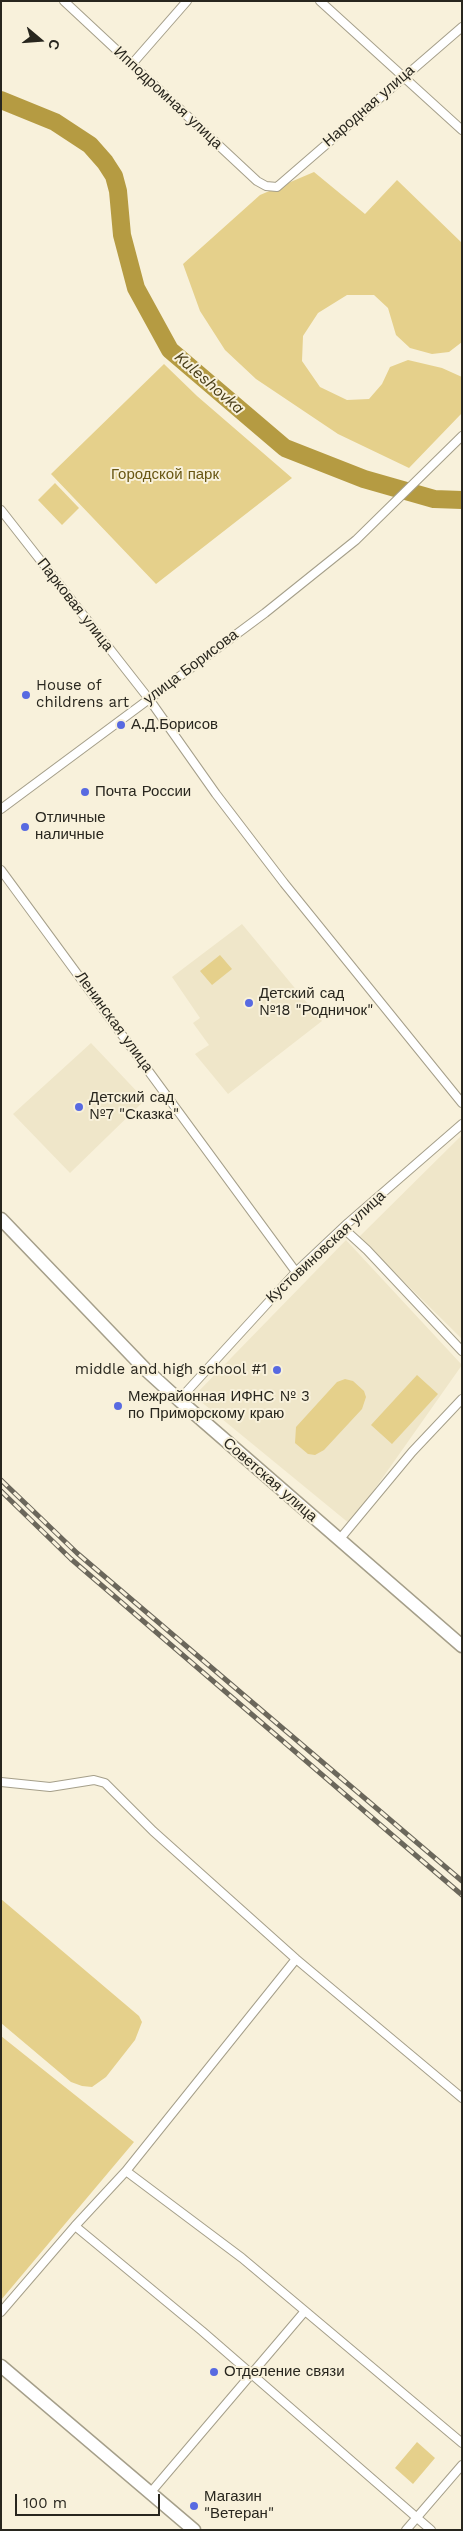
<!DOCTYPE html>
<meta charset="utf-8">
<style>
body{margin:0}
#map{position:relative;width:463px;height:2531px;overflow:hidden;background:#f8f1db;font-family:"Work Sans",sans-serif}
canvas{display:block}
.frame{position:absolute;inset:0;border:2px solid #28261e;pointer-events:none}
.north{position:absolute;left:15px;top:15px;width:50px;height:50px;-webkit-text-stroke:4px #f8f1db;paint-order:stroke;rotate:108deg;font-size:14px;font-weight:700;line-height:20px;text-align:center;color:#28261e}
.north::after{content:'';display:block;margin:auto;width:18px;height:22px;background:#28261e;clip-path:polygon(50% 0,100% 100%,50% 72%,0 100%)}
.scale{position:absolute;left:15px;top:2494px;width:145px;height:22px;box-sizing:border-box;border:2px solid #28261e;border-top:0;padding-left:6px;font-size:15px;line-height:18px;white-space:nowrap;color:#28261e;-webkit-text-stroke:4px #f8f1db;paint-order:stroke}
</style>
<div id="map">
<canvas width="463" height="2531"></canvas>
<div class="frame"></div>
<div class="north">С</div>
<div class="scale">100 m</div>
</div>
<script>
const context = document.querySelector('canvas').getContext('2d');
context.lineJoin = 'round';
function paint(path, color) { context.fillStyle = color; context.fill(path, 'evenodd'); }
const toPath = rows => new Path2D(rows.map(r => 'M' + r).join(''));
function stroke(path, color, width, dash) { context.strokeStyle = color; context.lineWidth = width; context.lineCap = dash ? 'butt' : 'round'; context.setLineDash(dash || []); context.stroke(path); }
function drawText(font, color, halo, rows, align = 'center') {
  context.font = font + ' "Work Sans",sans-serif'; context.lineWidth = 4; context.setLineDash([]); context.textBaseline = 'middle'; context.strokeStyle = halo; context.fillStyle = color; for (const [text, x, y, turn = 0] of rows) {
    context.save(); context.translate(x, y); context.rotate((+turn || 0) * Math.PI / 180); context.textAlign = isNaN(turn) ? turn : align; if (halo) context.strokeText(text, 0, 0); context.fillText(text, 0, 0); context.restore();
  }
}
paint(toPath([
 [242,924,322,1021,228,1094,195,1054,209,1045,193,1023,200,1018,172,977],
 [91,1043,145,1100,70,1173,13,1114],
 [462,1135,462,1339,359,1237],
 [346,1240,462,1365,350,1524,194,1396]
]), '#efe6c9');
paint(toPath([
 [314,172,365,214,397,180,462,243,462,342,449,352,432,354,410,348,396,335,388,308,374,295,347,295,318,313,303,336,302,361,320,387,347,400,369,399,382,384,390,367,408,360,442,368,462,377,462,413,409,468,338,434,256,379,225,350,200,311,183,264,260,195],
 [164,364,197,396,292,478,156,584,51,474],
 [55,483,79,508,62,525,38,500],
 [220,955,232,969,212,985,200,971],
 [417,1375,438,1394,392,1444,371,1425],
 [345,1379,353,1381,364,1391,366,1397,362,1409,324,1450,315,1455,308,1454,295,1443,296,1427,337,1382],
 [1,1899,139,2016,142,2022,135,2040,106,2077,92,2087,82,2086,71,2082,1,2023],
 [1,2036,134,2142,1,2300],
 [417,2442,435,2458,413,2484,395,2468]
]), '#e5d08b');
stroke(toPath([
 [1,100,55,122,90,145,105,162,114,176,118,191,122,235,136,288,170,350,285,448,364,479,434,499,462,500]
]), '#b59b42', 18);
const minor = toPath([
 [64,1,257,181,266,186,277,187,462,27],
 [320,1,462,130],
 [132,64,187,1],
 [1,510,149,699,216,794,284,883,462,1103],
 [1,809,265,613,356,540,462,436],
 [1,870,296,1272],
 [343,1228,367,1250,462,1351],
 [179,1400,296,1272,348,1223,462,1124],
 [339,1540,412,1452,462,1399],
 [1,1782,50,1787,94,1780,105,1783,153,1831,296,1959,462,2098],
 [126,2171,296,1959],
 [75,2226,202,2331,431,2530],
 [1,2312,75,2226,126,2171,242,2258,462,2443],
 [151,2492,305,2311],
 [406,2530,462,2465]
]);
const primary = toPath([
 [1,1219,145,1369,179,1400,462,1646],
 [1,2366,194,2530]
]);
stroke(minor, '#a59f8a', 10);
stroke(primary, '#a59f8a', 15);
stroke(minor, '#fff', 8);
stroke(primary, '#fff', 12);
const rail = toPath([
 [1,1480,77,1553,462,1881],
 [1,1491,71,1559,462,1895]
]);
stroke(rail, '#6b675b', 5);
stroke(rail, '#f8f1db', 3, [9]);
for (const [x, y, r, color] of [
 [26,695,5,"#586ae1"],
 [121,725,5,"#586ae1"],
 [85,792,5,"#586ae1"],
 [25,827,5,"#586ae1"],
 [249,1003,5,"#586ae1"],
 [79,1107,5,"#586ae1"],
 [277,1370,5,"#586ae1"],
 [118,1406,5,"#586ae1"],
 [214,2372,5,"#586ae1"],
 [194,2506,5,"#586ae1"]
]) { const dot = new Path2D(); dot.arc(x, y, r, 0, 2 * Math.PI); context.fillStyle = color; context.fill(dot); stroke(dot, '#f8f1db', 2); }
drawText('15px', '#28261e', '#f8f1db', [
 ["Ипподромная улица",168,98,43],
 ["Народная улица",369,106,-41],
 ["Парковая улица",75,605,52],
 ["улица Борисова",191,667,-37],
 ["Ленинская улица",114,1022,54],
 ["Кустовиновская улица",326,1247,-43],
 ["Советская улица",270,1480,41]
]);
drawText('15px', '#685613', '#f8f1db', [
 ["Городской парк",165,475]
]);
drawText('15px', '#28261e', '#f8f1db', [
 ["House of",36,686],
 ["childrens art",36,703],
 ["А.Д.Борисов",131,725],
 ["Почта России",95,792],
 ["Отличные",35,818],
 ["наличные",35,835],
 ["Детский сад",259,994],
 ["№18 \"Родничок\"",259,1011],
 ["Детский сад",89,1098],
 ["№7 \"Сказка\"",89,1115],
 ["middle and high school #1",267,1370,"right"],
 ["Межрайонная ИФНС № 3",128,1397],
 ["по Приморскому краю",128,1414],
 ["Отделение связи",224,2372],
 ["Магазин",204,2497],
 ["\"Ветеран\"",204,2514]
], 'left');
drawText('italic 16px', '#483d17', '#f8f1db', [
 ["Kuleshovka",209,383,41]
]);
</script>
